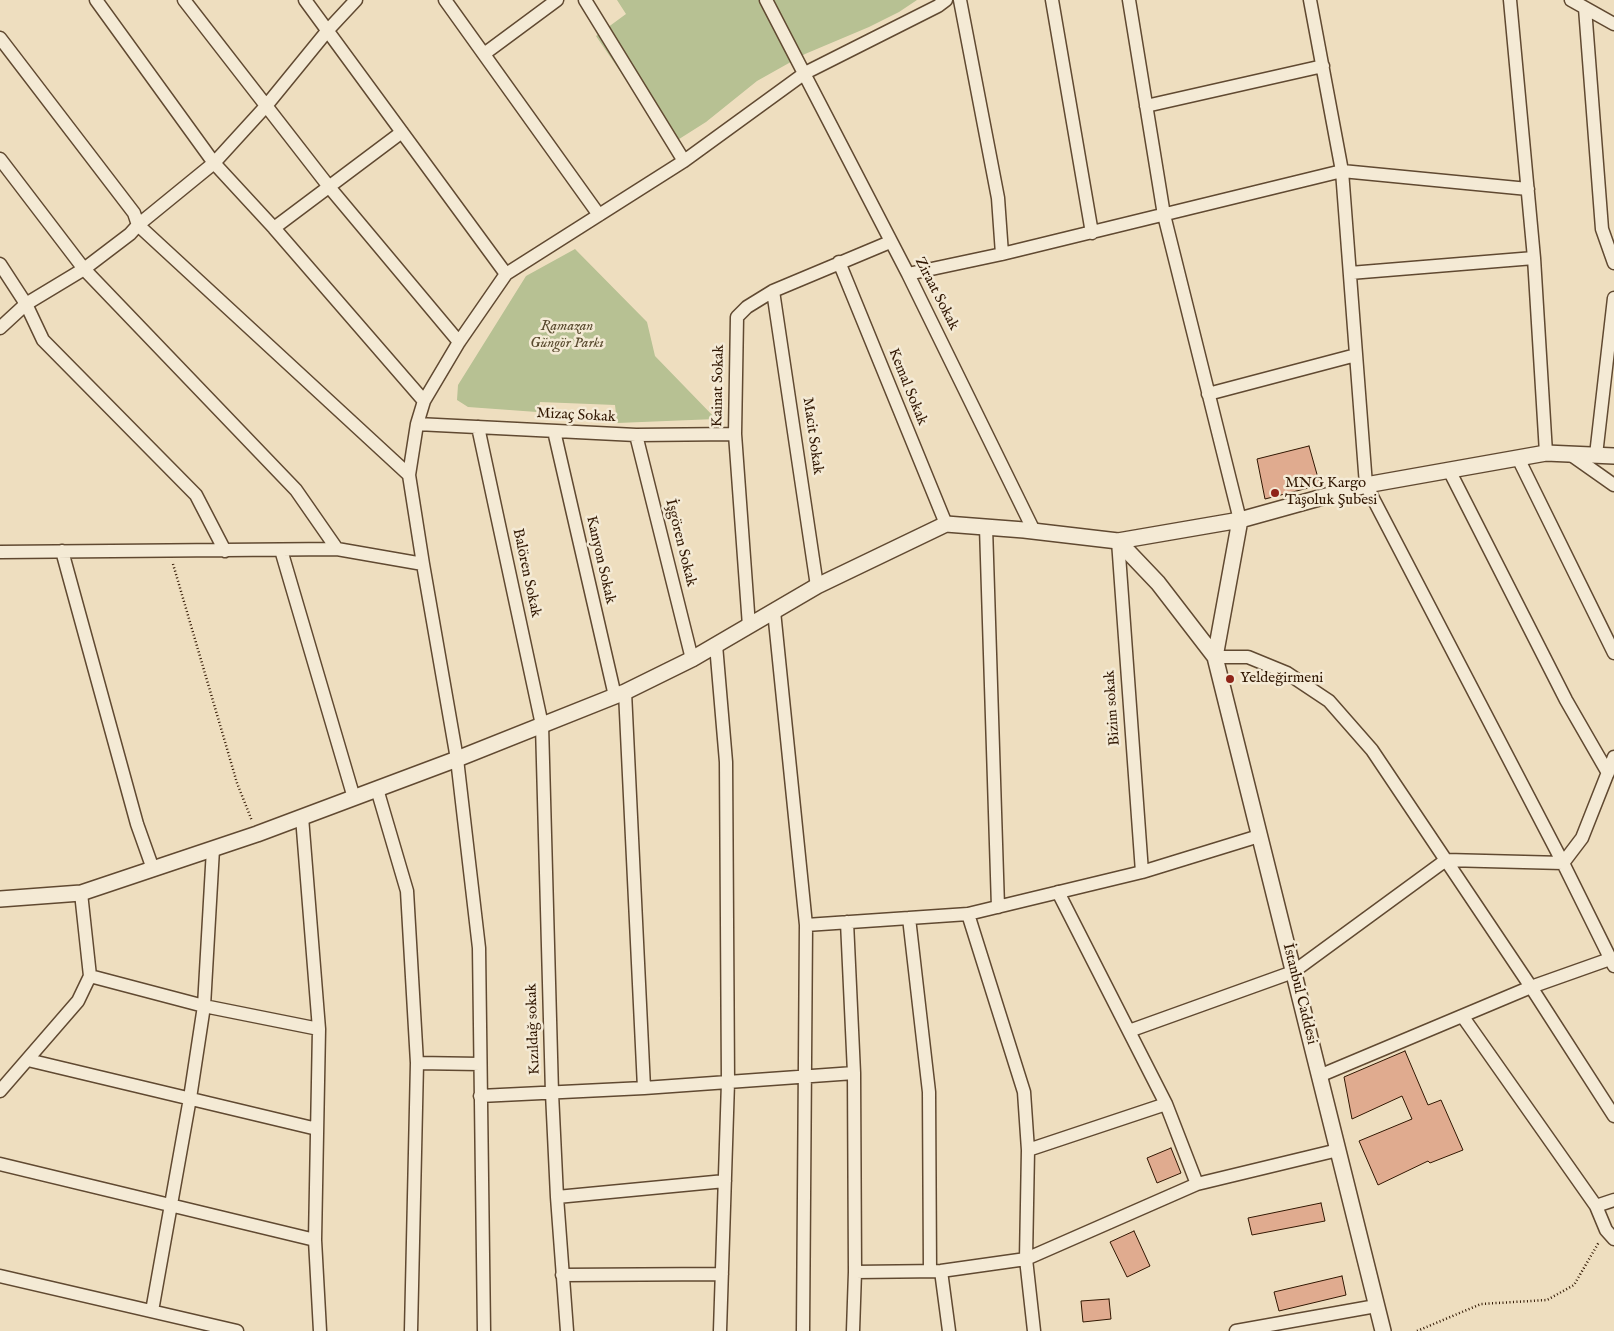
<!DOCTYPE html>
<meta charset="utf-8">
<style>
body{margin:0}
canvas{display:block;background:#eedebf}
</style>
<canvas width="1614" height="1331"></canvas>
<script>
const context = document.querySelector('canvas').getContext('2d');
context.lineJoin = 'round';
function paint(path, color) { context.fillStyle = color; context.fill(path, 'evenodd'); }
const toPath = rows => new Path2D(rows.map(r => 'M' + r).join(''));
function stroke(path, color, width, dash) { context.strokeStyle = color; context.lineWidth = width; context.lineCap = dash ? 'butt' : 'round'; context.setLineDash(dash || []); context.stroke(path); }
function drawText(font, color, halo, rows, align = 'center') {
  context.font = font + ' "IM FELL English",serif'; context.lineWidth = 5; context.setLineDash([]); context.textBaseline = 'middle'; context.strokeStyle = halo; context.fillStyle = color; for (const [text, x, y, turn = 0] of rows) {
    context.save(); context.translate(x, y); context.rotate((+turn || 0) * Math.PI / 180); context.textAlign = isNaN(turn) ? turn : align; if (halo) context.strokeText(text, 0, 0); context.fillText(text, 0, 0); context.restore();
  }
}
paint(toPath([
 [617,0,917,0,899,12,869,27,805,54,757,81,706,122,676,141,652,118,596,36,626,14],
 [575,249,647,322,655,356,716,419,617,423,615,405,540,402,537,412,468,407,457,400,458,385,526,276]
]), '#b7c193');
const building = toPath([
 [1309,446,1320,485,1265,499,1257,459,1309,446],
 [1405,1051,1428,1105,1441,1100,1463,1150,1430,1163,1428,1161,1378,1185,1359,1141,1412,1119,1402,1096,1352,1119,1344,1077,1405,1051],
 [1171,1148,1181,1173,1157,1183,1147,1158,1171,1148],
 [1321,1203,1325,1221,1252,1235,1248,1218,1321,1203],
 [1134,1231,1150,1266,1127,1277,1110,1242,1134,1231],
 [1342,1276,1346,1295,1279,1311,1274,1292,1342,1276],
 [1109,1299,1111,1319,1083,1322,1081,1301,1109,1299]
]);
paint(building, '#e0ab8f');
stroke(building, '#311702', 1);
const minor = toPath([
 [96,0,214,163,274,228,424,401],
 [184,0,330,188,459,342],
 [305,0,506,274],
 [445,0,599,215],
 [585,0,684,161],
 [766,0,908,274,1034,531],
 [960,0,998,198,1002,254],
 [1052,0,1092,233],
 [1129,0,1164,215,1240,520],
 [1310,0,1342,171,1366,485,1563,863,1614,966],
 [1510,0,1534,258,1546,453],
 [1571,0,1614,24],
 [1585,8,1602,229,1614,263],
 [0,38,134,213,138,225,409,475],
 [484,54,557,0],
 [1146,106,1323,66],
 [0,159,84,269,296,490,337,549,423,564],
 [274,228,402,132],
 [839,262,946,524],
 [0,264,26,304,43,340,196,495,225,551],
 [1350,273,1534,258],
 [908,274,1002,254,1342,171,1528,189],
 [773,291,817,586],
 [0,328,26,304,84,269,130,234,138,225,214,163,266,106,328,30,356,0],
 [1208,394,1356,355],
 [417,424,636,435,735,434],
 [478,427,542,725,552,1093,557,1197,567,1331],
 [554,431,615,696],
 [636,435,692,659],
 [1570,454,1614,485],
 [1596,455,1614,298],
 [1518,458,1614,653],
 [1449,470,1566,700,1608,773],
 [986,527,998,907],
 [1118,541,1142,872],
 [281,550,354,798],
 [62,551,137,824,153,869],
 [0,552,337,549],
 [774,611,806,925,803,1331],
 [749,626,735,434,737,317,747,307,773,291,890,242],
 [716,645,726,762,728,1082,720,1331],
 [1215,657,1248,657,1287,673,1329,701,1372,750,1531,987,1614,1116],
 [625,692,644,1088],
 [377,789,407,891,417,1063,411,1331],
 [302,817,319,1029,315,1240,320,1331],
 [1058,892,1166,1104,1197,1184],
 [968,914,1024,1092,1028,1150,1026,1259,1034,1331],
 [909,918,929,1092,930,1271],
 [847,922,854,1073,855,1272,853,1331],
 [806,925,968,914,1142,872,1259,836],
 [90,976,204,1006,319,1029],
 [1463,1017,1596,1206,1606,1230,1614,1239],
 [1129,1031,1293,972,1446,860,1563,863,1582,838,1614,757],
 [28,1060,317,1129],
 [417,1063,480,1064],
 [1319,1076,1531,987,1610,959,1614,960],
 [0,1091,78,1001,90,976,81,893],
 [480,1096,644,1088,854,1073],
 [1028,1150,1166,1104],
 [0,1164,315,1240],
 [557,1197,725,1181],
 [1596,1206,1614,1200],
 [941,1271,949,1331],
 [855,1272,941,1271,1026,1259,1197,1184,1338,1150],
 [562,1275,722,1274],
 [0,1276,237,1331],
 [152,1311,190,1098,204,1006,213,849],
 [484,1331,479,948,457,759,423,564,409,475,417,424,424,401,459,342,506,274,684,161,805,73,938,6,946,0],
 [1236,1331,1376,1306]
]);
const tertiary = toPath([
 [1240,520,1215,657,1383,1331],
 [1118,541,1158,583,1215,657],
 [0,899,81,893,257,834,457,759,625,692,692,659,817,586,946,524,1024,530,1118,541,1240,520,1366,485,1546,453,1614,456]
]);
stroke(minor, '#604931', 15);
stroke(tertiary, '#604931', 18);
stroke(toPath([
 [173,564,237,783,252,821],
 [1417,1331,1481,1304,1547,1300,1574,1285,1599,1242]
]), '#311702', 2.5, [1, 2.5]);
stroke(minor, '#f4ead5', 12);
stroke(tertiary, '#f4ead5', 15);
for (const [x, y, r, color] of [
 [1275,493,5,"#8f2418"],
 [1230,679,5,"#8f2418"]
]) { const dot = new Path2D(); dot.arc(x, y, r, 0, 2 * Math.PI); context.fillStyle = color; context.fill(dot); stroke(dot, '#f4ead5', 2); }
drawText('15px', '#311702', '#f4ead5', [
 ["Ziraat Sokak",936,294,63],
 ["Kainat Sokak",719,386,-89],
 ["Kemal Sokak",907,387,68],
 ["Mizaç Sokak",576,416,3],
 ["Macit Sokak",812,436,82],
 ["İşgören Sokak",680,543,76],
 ["Kanyon Sokak",600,560,77],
 ["Balören Sokak",526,573,78],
 ["Bizim sokak",1113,708,-94],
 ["İstanbul Caddesi",1299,994,76],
 ["Kızıldağ sokak",534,1029,-92]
]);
drawText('italic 15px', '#594a2e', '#f4ead5', [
 ["Ramazan",567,327],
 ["Güngör Parkı",567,344]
]);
drawText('15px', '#311702', '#f4ead5', [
 ["MNG Kargo",1285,484],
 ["Taşoluk Şubesi",1285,501],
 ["Yeldeğirmeni",1240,679]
], 'left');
</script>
